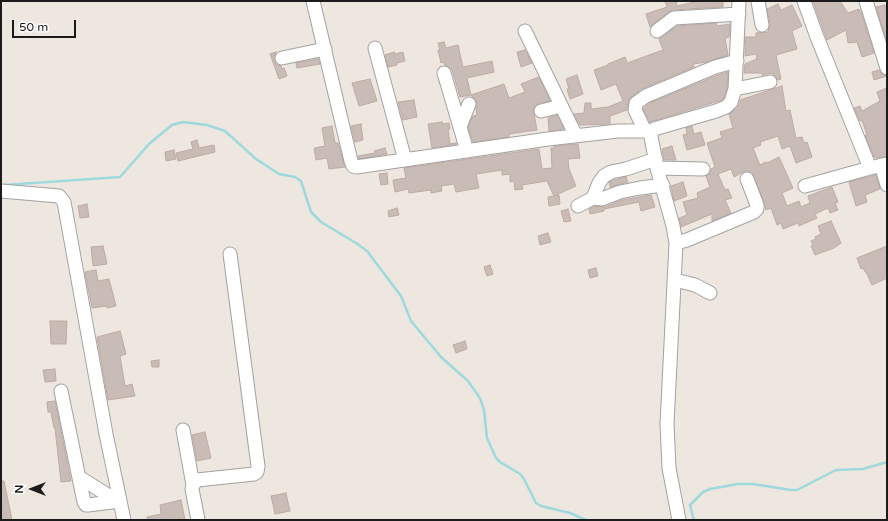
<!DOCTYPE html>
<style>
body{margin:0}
#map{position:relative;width:888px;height:521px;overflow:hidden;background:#ede7e0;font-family:"Varela Round",sans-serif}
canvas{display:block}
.frame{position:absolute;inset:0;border:2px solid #1b1b1b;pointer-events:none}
.north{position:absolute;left:12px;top:469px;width:40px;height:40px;-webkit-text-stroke:3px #fff;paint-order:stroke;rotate:270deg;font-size:11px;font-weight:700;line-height:16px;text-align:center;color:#1b1b1b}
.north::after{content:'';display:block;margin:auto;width:14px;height:18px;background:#1b1b1b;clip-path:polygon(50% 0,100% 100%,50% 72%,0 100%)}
.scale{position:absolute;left:12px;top:20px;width:64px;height:18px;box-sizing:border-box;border:2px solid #1b1b1b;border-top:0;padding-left:5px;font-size:12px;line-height:14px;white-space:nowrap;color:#1b1b1b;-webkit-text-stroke:3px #fff;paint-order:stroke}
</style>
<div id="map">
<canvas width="888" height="521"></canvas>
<div class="frame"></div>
<div class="north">N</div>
<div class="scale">50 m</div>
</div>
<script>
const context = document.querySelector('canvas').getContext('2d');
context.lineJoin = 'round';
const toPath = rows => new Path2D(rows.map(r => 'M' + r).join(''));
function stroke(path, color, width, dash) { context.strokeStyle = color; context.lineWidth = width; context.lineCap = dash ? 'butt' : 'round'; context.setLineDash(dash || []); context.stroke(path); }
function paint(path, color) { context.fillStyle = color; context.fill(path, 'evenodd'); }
stroke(toPath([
 [4,185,120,177,149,144,172,125,183,122,207,125,225,131,256,159,279,174,295,177,301,181,311,212,321,222,356,243,367,251,401,296,411,321,441,357,468,381,480,398,484,410,487,438,496,458,500,462,520,474,524,479,536,503,541,506,570,513,586,520],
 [694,520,690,505,703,492,710,489,738,484,753,484,791,490,797,490,836,470,863,469,887,462]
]), '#9ed9dd', 2.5);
const building = toPath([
 [665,1,676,1,677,6,699,1,723,1,723,7,673,10,669,12,650,27,646,14,667,7,665,1],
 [813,1,840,1,848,13,859,9,861,12,874,53,862,57,857,42,848,43,846,30,827,40,813,1],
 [778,4,781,10,792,5,802,26,792,31,797,49,776,55,781,79,778,80,772,73,762,75,762,73,744,73,745,64,757,59,756,54,745,56,745,37,756,37,756,33,768,32,770,24,767,9,778,4],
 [885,5,885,6,887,5,887,41,876,7,885,5],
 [716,23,717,26,730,24,729,37,725,38,728,55,707,62,693,64,694,67,639,90,639,91,629,99,627,110,610,116,610,124,580,125,574,114,584,113,585,103,591,103,591,109,608,107,623,101,616,84,601,90,594,70,608,65,608,64,625,57,627,63,663,50,659,39,677,26,716,23],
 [444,42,446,48,458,45,463,67,492,61,494,72,467,78,471,95,460,97,452,70,449,67,445,65,444,62,441,63,438,50,440,50,438,43,444,42],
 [525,50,532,63,521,67,517,52,525,50],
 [276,52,274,56,274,60,276,64,281,66,282,69,284,68,287,76,279,79,270,54,276,52],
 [394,52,395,54,403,52,405,61,397,63,397,65,388,67,385,55,394,52],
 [318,59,320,64,297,68,296,63,318,59],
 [879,70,882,74,887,76,874,80,872,72,879,70],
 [728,72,727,88,724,98,722,100,650,122,643,109,650,103,718,75,728,72],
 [577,75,583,94,570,99,567,89,569,89,566,79,577,75],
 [539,77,550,101,539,103,533,108,537,130,509,134,509,137,473,142,468,127,473,116,477,115,476,109,477,103,475,99,471,95,504,84,509,98,525,92,521,84,539,77],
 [370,79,377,101,359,106,352,83,370,79],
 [782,86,786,111,790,110,796,138,802,137,804,143,807,142,812,157,796,163,790,146,782,149,778,136,760,142,761,145,753,148,760,165,766,162,767,163,779,157,793,188,782,193,787,206,799,201,801,207,810,203,808,196,832,187,838,202,835,203,838,210,830,213,828,208,815,214,817,218,799,226,798,223,783,229,781,223,777,225,771,208,766,210,764,202,752,173,749,171,745,171,734,177,731,169,718,174,725,190,728,189,732,198,725,200,731,213,712,221,712,214,681,227,679,218,687,215,683,202,698,198,697,193,710,187,706,176,710,173,711,169,715,167,707,143,722,138,720,132,733,128,729,114,737,108,740,103,740,100,782,86],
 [887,88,887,156,876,158,875,157,874,157,865,135,867,135,862,120,860,121,854,108,860,106,862,111,880,101,877,92,887,88],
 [414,100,417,117,403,120,398,102,414,100],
 [557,115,564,129,549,131,548,118,557,115],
 [442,122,443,124,449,123,450,129,448,130,450,144,456,143,457,144,432,148,428,124,442,122],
 [361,124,363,140,355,142,351,126,361,124],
 [332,126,335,143,338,143,345,167,329,169,327,158,316,160,314,148,325,146,322,128,332,126],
 [692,126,694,134,701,132,705,145,687,150,683,135,687,134,686,128,692,126],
 [197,140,199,148,214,145,215,152,178,161,176,153,193,149,191,142,197,140],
 [578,144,580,158,568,159,569,169,576,186,554,196,559,195,560,204,549,206,548,197,554,196,547,181,522,185,523,189,515,190,514,181,510,182,510,174,502,175,502,170,476,174,479,188,456,192,454,184,441,186,442,191,431,193,431,190,409,193,408,189,395,192,393,180,406,178,404,168,539,149,542,169,552,168,551,148,554,148,554,146,578,144],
 [672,146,676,160,664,160,662,149,672,146],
 [385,148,387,154,359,159,358,156,375,153,374,151,385,148],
 [174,150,176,159,166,161,165,152,174,150],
 [387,173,388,184,381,185,379,174,387,173],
 [876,175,880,189,865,195,867,202,856,206,849,182,876,175],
 [626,177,628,182,610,187,609,182,614,180,626,177],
 [683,182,687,196,674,201,671,186,683,182],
 [651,195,655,207,641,211,639,202,604,209,604,211,590,214,589,209,595,206,605,207,622,200,651,195],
 [87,204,89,217,80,218,78,206,87,204],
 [397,208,399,215,389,217,388,211,397,208],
 [568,209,571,221,564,222,561,211,568,209],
 [831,221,841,243,834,248,815,255,811,246,813,245,811,241,816,239,815,237,821,234,818,226,831,221],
 [548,233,551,242,540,245,538,236,548,233],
 [103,246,107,264,93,266,91,247,103,246],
 [887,246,887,278,872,285,866,272,865,272,863,268,861,269,857,258,887,246],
 [490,265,493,274,487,276,484,267,490,265],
 [596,268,598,276,590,278,588,270,596,268],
 [96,270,98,281,109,279,116,306,107,308,107,306,92,308,85,272,96,270],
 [50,321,67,321,66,344,51,344,50,321],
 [120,331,126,354,120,356,125,386,132,384,135,396,108,400,97,337,120,331],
 [465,341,467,349,456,353,453,345,465,341],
 [159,360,159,367,152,367,151,361,159,360],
 [55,369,56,381,45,382,43,370,55,369],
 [55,401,71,481,61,482,55,428,54,428,51,412,48,412,47,402,55,401],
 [205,432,211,458,197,461,192,435,205,432],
 [1,481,4,481,12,520,1,520,1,481],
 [286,493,290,511,275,514,271,496,286,493],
 [181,500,185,520,147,520,147,517,161,514,160,505,181,500]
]);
paint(building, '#c9bcb6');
stroke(building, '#bfaaa2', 1);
const minor = toPath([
 [313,1,351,161,353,166,356,167,548,139,618,131,652,131,654,129,716,111,726,107,731,102,735,89,739,1],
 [758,1,762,25],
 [804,1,817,37,870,168,887,164],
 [866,1,887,68],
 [525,31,576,136],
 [657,31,674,18,739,14],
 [375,48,405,160],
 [282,58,325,49],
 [444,73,467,151],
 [735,89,770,82],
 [541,111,561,106],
 [460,127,469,104],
 [645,131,635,110,636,103,646,96,715,67,737,61],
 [652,131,651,137,657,168,673,226,676,243,667,424,669,468,679,520],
 [881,165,887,185],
 [657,168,703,169],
 [805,186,870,168],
 [1,191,59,196,64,202,106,434,124,520],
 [593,198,599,183,604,176,611,172,626,169,656,159],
 [578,206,593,198,602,199,620,192,640,188,663,185],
 [676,243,687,240,754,212,757,209,757,205,747,179],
 [675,280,695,285,710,293],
 [61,391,84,502,86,505,88,505,120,501],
 [183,430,193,485],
 [79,477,117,501],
 [198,520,192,489,193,485,197,480,254,474,257,472,258,466,230,254]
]);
stroke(minor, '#a2a2a2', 15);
stroke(minor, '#fff', 13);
</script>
